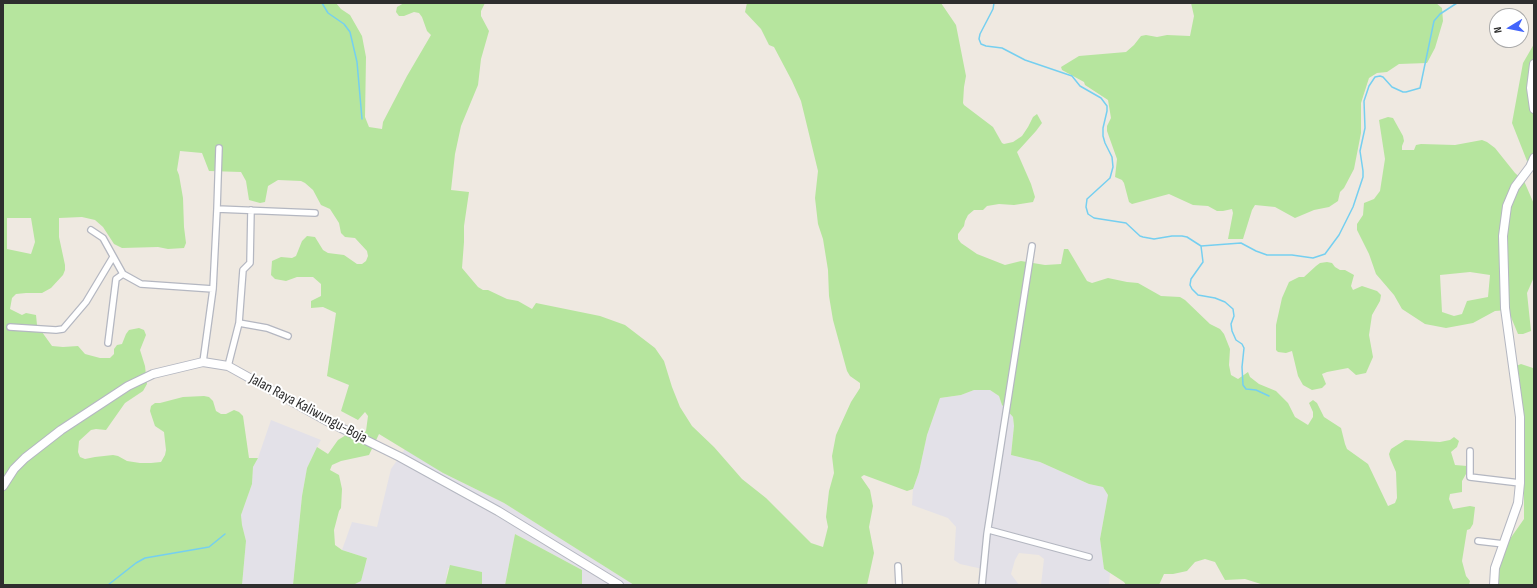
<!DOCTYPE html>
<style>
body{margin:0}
#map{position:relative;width:1537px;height:588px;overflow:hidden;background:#efe9e1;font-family:"Sofia Sans Condensed",sans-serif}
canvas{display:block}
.frame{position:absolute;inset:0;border:4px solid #2e2e2e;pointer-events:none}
.north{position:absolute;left:1489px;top:8px;width:40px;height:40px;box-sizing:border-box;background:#fff;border:1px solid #ababab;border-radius:50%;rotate:260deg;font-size:11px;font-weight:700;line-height:16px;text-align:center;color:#2e2e2e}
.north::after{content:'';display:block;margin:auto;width:14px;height:18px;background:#4264fb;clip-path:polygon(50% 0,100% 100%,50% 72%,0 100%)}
</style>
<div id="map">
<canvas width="1537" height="588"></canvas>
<div class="frame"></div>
<div class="north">N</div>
</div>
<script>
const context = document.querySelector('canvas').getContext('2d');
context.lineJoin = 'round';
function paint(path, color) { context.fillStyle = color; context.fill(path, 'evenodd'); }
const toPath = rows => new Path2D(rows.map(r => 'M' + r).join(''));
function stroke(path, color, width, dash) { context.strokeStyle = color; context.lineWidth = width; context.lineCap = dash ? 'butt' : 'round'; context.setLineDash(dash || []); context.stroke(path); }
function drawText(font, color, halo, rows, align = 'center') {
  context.font = font + ' "Sofia Sans Condensed",sans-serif'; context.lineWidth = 4; context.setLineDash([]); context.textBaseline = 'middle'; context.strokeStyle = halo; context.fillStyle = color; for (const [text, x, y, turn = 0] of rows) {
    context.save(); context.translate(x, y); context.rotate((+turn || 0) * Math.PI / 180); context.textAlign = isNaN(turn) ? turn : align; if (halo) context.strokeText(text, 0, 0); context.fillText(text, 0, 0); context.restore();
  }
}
paint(toPath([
 [974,390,990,390,999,396,1002,405,1013,417,1014,426,1011,455,1040,462,1089,484,1103,487,1108,495,1100,539,1104,569,1110,572,1109,585,1041,585,1044,559,1039,555,1019,553,1015,560,1011,574,1019,585,986,585,987,570,960,564,954,560,956,527,948,518,912,505,913,489,919,472,927,435,940,398,961,395],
 [271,420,321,440,317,447,307,468,302,496,293,585,242,585,246,541,242,525,241,515,252,484,253,467,258,458],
 [405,449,443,473,504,503,634,585,582,585,582,570,515,534,505,585,482,585,482,572,448,568,445,585,340,585,366,563,367,558,342,550,352,522,377,527,391,469]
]), '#e3e1e8');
paint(toPath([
 [3,3,336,3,341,9,350,15,362,36,366,57,365,117,369,127,382,129,383,122,407,76,431,35,427,31,422,17,419,13,414,12,404,16,399,16,396,12,397,7,404,3,485,3,481,11,481,16,489,31,481,59,478,85,461,126,455,154,451,190,469,192,464,226,464,242,462,268,478,287,483,290,488,290,507,299,518,301,532,309,536,303,600,316,625,325,655,348,664,361,672,387,680,407,692,426,714,447,742,479,766,498,811,543,823,547,828,527,826,517,829,491,834,473,832,456,836,435,851,402,860,388,860,383,850,376,847,371,833,320,829,296,828,270,823,239,818,224,815,198,818,171,801,101,792,81,774,47,769,45,761,29,745,12,747,3,941,3,956,25,966,76,964,87,963,103,964,105,993,127,1002,143,1004,144,1013,142,1022,136,1028,127,1033,117,1037,114,1042,123,1036,131,1017,152,1031,184,1035,197,1033,202,1014,205,999,204,987,206,983,210,974,210,968,215,965,221,964,226,958,234,958,239,961,243,977,254,1005,265,1021,261,1045,265,1061,264,1064,249,1068,249,1087,281,1092,283,1108,278,1127,282,1138,283,1161,296,1180,297,1185,300,1210,324,1220,329,1224,334,1230,349,1229,365,1231,375,1238,379,1248,372,1250,377,1259,384,1276,391,1288,403,1295,417,1308,425,1313,417,1313,412,1309,403,1313,400,1317,403,1324,417,1341,428,1345,444,1347,449,1368,464,1388,506,1395,503,1397,498,1396,472,1390,458,1389,454,1391,449,1405,440,1440,442,1450,440,1454,437,1459,441,1457,447,1451,452,1455,465,1467,466,1466,474,1462,481,1462,492,1450,494,1449,499,1453,509,1470,506,1475,507,1473,524,1470,529,1467,530,1462,561,1466,576,1470,581,1469,585,1264,585,1245,579,1225,580,1215,562,1205,559,1195,562,1187,571,1173,574,1164,574,1159,585,1126,585,1124,582,1104,569,1100,539,1108,495,1103,487,1089,484,1040,462,1011,455,1014,426,1013,417,1002,405,999,396,990,390,974,390,961,395,940,398,927,435,919,472,913,489,907,491,864,475,861,477,870,490,873,506,869,527,874,553,867,585,634,585,504,503,443,473,379,434,369,455,341,461,332,465,330,470,339,475,342,489,341,508,339,511,334,530,335,545,342,550,367,558,361,581,355,584,340,585,293,585,302,496,307,468,317,447,328,454,338,440,346,435,358,439,366,431,368,416,365,412,358,420,341,411,349,385,327,376,336,313,323,307,311,308,311,301,321,296,321,284,313,277,297,277,286,281,275,279,271,275,272,261,281,257,292,258,296,256,302,241,307,236,315,237,323,250,328,253,344,255,357,264,362,264,366,261,368,256,367,251,355,238,345,237,341,233,339,223,330,209,321,205,313,190,305,183,301,181,278,180,268,186,265,202,260,203,249,200,246,181,241,172,209,171,202,153,180,151,177,170,179,175,183,198,184,227,186,243,184,248,168,249,158,247,122,248,114,244,103,227,95,220,82,217,59,218,59,237,65,265,65,270,63,275,51,288,42,293,26,293,16,294,12,298,10,309,22,315,26,313,36,315,37,325,52,346,63,347,78,346,85,354,100,358,110,358,114,354,114,349,117,345,122,344,126,334,129,330,139,328,144,330,146,335,140,350,145,366,147,384,143,391,125,403,106,430,96,429,91,430,79,441,78,452,80,457,85,459,95,457,113,455,118,456,127,461,140,463,151,463,161,462,165,455,166,450,164,432,155,426,150,411,151,406,155,403,160,403,183,397,204,396,209,397,213,401,216,411,221,414,226,414,234,410,239,412,243,416,249,458,258,458,253,467,252,484,241,515,242,525,246,541,242,585,3,585],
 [7,218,31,218,35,242,31,254,7,249],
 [1191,3,1436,3,1442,8,1443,21,1435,48,1427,63,1399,64,1387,72,1377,73,1369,78,1361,103,1361,133,1354,169,1344,188,1340,192,1338,201,1329,207,1314,210,1295,218,1275,207,1255,205,1252,210,1243,239,1228,239,1233,213,1232,209,1223,211,1217,211,1208,206,1193,205,1169,194,1132,204,1129,202,1124,183,1122,180,1115,177,1117,159,1107,131,1107,126,1111,118,1108,100,1085,85,1084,82,1062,70,1061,67,1079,56,1126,52,1134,45,1141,36,1146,35,1157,37,1167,35,1190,36,1194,16],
 [1534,44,1534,166,1527,161,1512,123,1523,63],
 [1388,117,1393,118,1403,136,1404,141,1402,146,1402,150,1414,150,1416,145,1421,144,1455,145,1482,140,1487,142,1495,148,1515,173,1524,181,1534,204,1534,277,1527,293,1531,331,1523,334,1518,334,1508,310,1495,311,1473,323,1446,328,1425,324,1402,309,1394,295,1376,274,1369,254,1357,230,1357,224,1363,215,1364,203,1374,199,1380,191,1385,159,1379,120],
 [1470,272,1490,275,1488,297,1467,301,1462,314,1454,316,1442,312,1440,275],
 [1327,262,1332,263,1335,267,1340,270,1345,270,1354,275,1351,286,1353,290,1362,286,1377,291,1381,295,1380,301,1372,315,1369,335,1373,357,1366,373,1356,375,1348,368,1327,372,1322,374,1326,384,1322,388,1312,390,1303,385,1298,376,1292,351,1286,353,1278,352,1276,350,1276,325,1282,298,1289,282,1299,277,1304,277,1316,266,1320,263],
 [1521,364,1533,368,1534,370,1534,585,1494,585,1493,563,1524,519,1524,427,1519,375,1516,366],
 [515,534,582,570,582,585,505,585],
 [450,565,482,572,482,585,445,585]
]), '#b6e59e');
stroke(toPath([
 [322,3,328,13,344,24,350,32,357,62,362,119],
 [994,3,993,9,980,34,979,39,981,44,986,46,1002,48,1025,60,1072,76,1080,86,1101,98,1107,106,1107,111,1103,128,1103,136,1105,143,1112,157,1113,167,1110,178,1087,199,1086,207,1088,214,1094,218,1126,223,1140,236,1143,237,1154,239,1172,236,1182,236,1187,237,1201,246,1241,243,1256,251,1267,255,1292,255,1313,258,1325,254,1339,235,1353,207,1363,177,1363,171,1360,151,1365,128,1364,101,1369,86,1375,77,1380,76,1383,77,1392,87,1403,92,1406,92,1420,88,1434,21,1440,14,1457,3],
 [1201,246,1203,262,1191,279,1190,285,1192,289,1198,295,1215,298,1225,302,1233,309,1234,316,1231,324,1232,331,1236,340,1242,344,1244,348,1242,367,1243,385,1246,389,1256,390,1269,396],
 [108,585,136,563,145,558,209,547,225,534]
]), '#75cff0', 1.5);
const street = toPath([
 [217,209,315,213],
 [91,230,103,238,123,274,141,284,213,289],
 [239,323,267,328,288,336],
 [10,327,56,330,63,329,86,302,113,257],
 [108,343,116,279,123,274],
 [203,362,213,289,217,209,219,148],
 [228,366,239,323,243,270,250,263,251,210],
 [1470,451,1470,477,1520,483],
 [989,530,1089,557],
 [1478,541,1504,544],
 [898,566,899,585],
 [982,585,987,534,1032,246]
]);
const secondary = toPath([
 [1534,64,1531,88,1534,109],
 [3,486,14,469,25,458,61,430,128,386,153,374,203,362,228,366,327,421,400,457,498,511,619,585],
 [1494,585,1495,568,1518,503,1520,483,1520,417,1505,308,1503,236,1507,206,1515,187,1530,167,1534,158]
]);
stroke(street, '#b4b7c1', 8);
stroke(secondary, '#b4b7c1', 10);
stroke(street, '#fff', 5.5);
stroke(secondary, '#fff', 8);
drawText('15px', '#2e2e2e', '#fff', [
 ["Jalan Raya Kaliwungu-Boja",308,409,28]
]);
</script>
